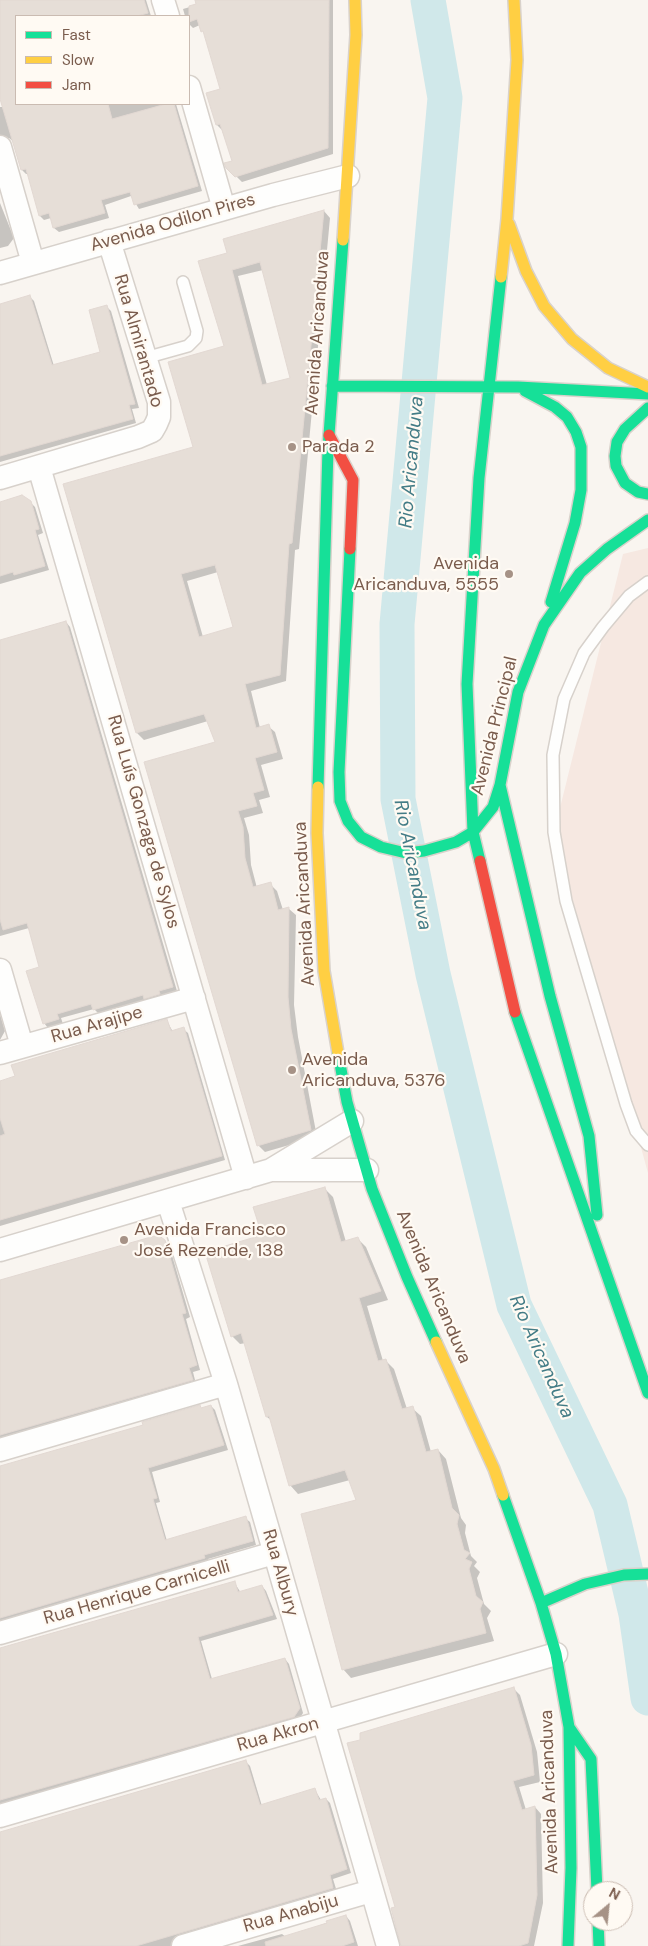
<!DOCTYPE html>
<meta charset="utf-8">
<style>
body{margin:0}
#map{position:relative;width:648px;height:1946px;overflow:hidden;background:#f9f5f0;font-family:"DM Sans",sans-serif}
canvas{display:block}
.legend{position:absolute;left:15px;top:15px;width:175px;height:90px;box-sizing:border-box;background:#fffaf3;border:1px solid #cabbb1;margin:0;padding:6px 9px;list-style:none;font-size:15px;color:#7a5c4d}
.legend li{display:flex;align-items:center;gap:10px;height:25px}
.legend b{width:25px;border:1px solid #cabbb1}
.north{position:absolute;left:583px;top:1881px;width:50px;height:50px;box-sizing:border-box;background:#fffaf3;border:1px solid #cabbb1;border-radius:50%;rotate:28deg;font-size:14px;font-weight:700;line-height:20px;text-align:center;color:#7a5c4d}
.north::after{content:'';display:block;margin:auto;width:18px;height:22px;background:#a69286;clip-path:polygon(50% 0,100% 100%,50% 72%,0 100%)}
</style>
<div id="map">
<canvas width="648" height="1946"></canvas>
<ul class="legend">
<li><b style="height:6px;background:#16e098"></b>Fast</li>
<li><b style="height:6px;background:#ffcf43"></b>Slow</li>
<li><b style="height:6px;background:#f24e42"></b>Jam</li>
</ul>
<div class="north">N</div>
</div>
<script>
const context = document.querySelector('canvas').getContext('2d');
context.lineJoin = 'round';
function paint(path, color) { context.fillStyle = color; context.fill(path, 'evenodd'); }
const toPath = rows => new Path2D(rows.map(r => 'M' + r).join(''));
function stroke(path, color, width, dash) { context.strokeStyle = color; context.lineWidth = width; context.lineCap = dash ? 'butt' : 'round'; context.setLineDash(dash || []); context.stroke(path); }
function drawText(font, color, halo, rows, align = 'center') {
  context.font = font + ' "DM Sans",sans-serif'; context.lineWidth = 4.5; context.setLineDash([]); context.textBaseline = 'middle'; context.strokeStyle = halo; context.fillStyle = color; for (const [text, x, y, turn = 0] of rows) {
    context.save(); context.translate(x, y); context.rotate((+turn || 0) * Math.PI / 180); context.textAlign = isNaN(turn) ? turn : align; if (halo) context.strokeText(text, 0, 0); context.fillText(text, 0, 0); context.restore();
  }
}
paint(toPath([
 [648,548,648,1173,554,832,623,554]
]), '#f6e8e1');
paint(toPath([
 [0,0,146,0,151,16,16,16,16,104,176,104,202,191,139,209,131,196,105,205,109,218,59,232,54,228,51,218,44,220,40,216,29,174,26,174,22,170,14,142,9,138,0,139,0,107,3,107,0,95],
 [214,0,333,0,333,154,242,182,227,167,233,162,222,130,217,125,221,90,205,35,200,25,193,28,189,24,189,16,185,16,183,9],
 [0,203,14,238,8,246,0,248],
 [324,211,330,218,299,549,295,550,286,681,251,691,260,728,268,726,275,732,283,759,261,765,270,797,259,800,263,813,244,818,249,835,251,865,257,888,270,884,277,891,283,910,289,909,296,915,294,1005,298,1037,317,1137,265,1152,258,1145,217,743,208,721,144,740,137,733,64,485,195,448,226,347,228,254],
 [263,270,291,379,267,385,238,276],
 [218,572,235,628,203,637,187,581],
 [30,297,34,301,54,366,102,352,106,306,111,311,139,408,132,409,136,423,0,462,0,305],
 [30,502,35,507,43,533,38,535,49,570,0,584,0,503],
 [66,622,70,627,177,991,162,995,163,998,149,1002,147,1000,98,1013,94,1009,61,1018,63,1024,48,1028,44,1023,41,968,29,928,0,936,0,641],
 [0,1014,5,1031,0,1040],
 [167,1021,173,1032,183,1029,188,1033,225,1160,0,1226,0,1082],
 [324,1188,333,1197,346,1242,358,1239,366,1247,388,1300,367,1306,383,1361,386,1361,394,1369,407,1409,412,1408,421,1416,431,1452,438,1450,446,1459,461,1518,466,1525,465,1533,471,1556,477,1562,474,1566,480,1572,477,1578,484,1604,491,1611,487,1618,494,1641,351,1678,343,1669,358,1501,350,1480,298,1494,290,1485,272,1421,267,1417,246,1343,240,1344,232,1336,263,1236],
 [165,1241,169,1245,190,1317,186,1319,200,1370,193,1372,196,1384,0,1440,0,1282],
 [211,1406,215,1410,228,1450,152,1472,160,1502,156,1503,167,1541,245,1518,250,1522,256,1545,208,1559,209,1563,0,1624,0,1467],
 [234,1582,241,1593,262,1586,266,1591,277,1619,201,1641,212,1679,285,1659,289,1664,303,1713,298,1721,0,1805,0,1650],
 [513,1688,520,1695,537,1752,540,1782,519,1787,526,1810,535,1807,541,1814,543,1903,534,1946,402,1946,396,1908],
 [246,1762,250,1766,262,1806,315,1790,321,1800,326,1799,330,1803,351,1873,333,1879,337,1892,175,1946,0,1946,0,1833],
 [346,1916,350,1921,358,1946,238,1946,282,1934,286,1937]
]), '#0003');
stroke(toPath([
 [428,0,445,98,397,624,398,799,433,974,514,1305,610,1505,636,1614,648,1698]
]), '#d0e8ea', 35);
const building = toPath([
 [0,0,144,0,148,13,137,16,16,16,16,104,108,104,112,119,166,104,174,104,198,186,134,205,130,192,101,200,105,213,53,228,49,213,39,216,26,169,21,170,0,99,0,0],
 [195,0,329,0,328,148,235,177,226,168,224,163,232,161,220,124,216,125,206,93,220,89,203,31,201,32,197,19,189,22,189,6,196,4,195,0],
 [324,210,292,543,289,544,280,675,245,684,256,728,269,724,277,752,255,758,264,790,253,793,257,806,238,811,243,827,245,858,253,887,271,882,278,910,289,907,288,997,291,1029,311,1130,257,1146,144,762,215,742,204,714,136,733,63,484,193,447,168,362,224,346,198,261,227,253,223,239,324,210],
 [260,262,290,378,262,385,232,270,260,262],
 [215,565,233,627,199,637,181,574,215,565],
 [30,295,52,365,100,352,89,310,107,305,135,404,129,405,133,419,0,456,0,304,30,295],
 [22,495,31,501,39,529,35,530,45,566,14,575,13,572,0,576,0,502,22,495],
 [66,621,173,987,159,991,160,994,144,999,143,995,93,1010,91,1004,57,1014,59,1019,43,1024,26,971,39,967,27,923,3,930,0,919,0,640,66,621],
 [167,1019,171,1031,184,1027,222,1156,0,1220,0,1136,5,1134,0,1118,0,1081,15,1076,11,1065,167,1019],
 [325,1187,341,1242,358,1237,381,1291,359,1298,378,1361,386,1359,402,1409,413,1406,426,1452,438,1449,452,1508,459,1515,457,1524,464,1550,470,1553,465,1559,472,1562,469,1569,476,1596,483,1602,480,1609,486,1633,342,1670,301,1514,356,1500,345,1470,289,1486,269,1416,266,1417,241,1333,231,1337,205,1252,262,1235,253,1207,325,1187],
 [158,1235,165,1240,186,1313,182,1314,197,1365,189,1368,193,1380,0,1435,0,1280,158,1235],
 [200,1405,201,1408,211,1405,224,1445,148,1468,157,1498,153,1499,165,1540,246,1516,253,1541,204,1555,205,1558,0,1618,0,1466,143,1425,142,1422,200,1405],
 [235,1581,238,1592,262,1585,273,1615,198,1637,210,1679,285,1658,300,1708,294,1717,0,1800,0,1648,235,1581],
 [514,1687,531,1745,534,1775,513,1781,522,1810,535,1806,537,1895,528,1943,519,1946,401,1946,391,1908,395,1907,347,1743,360,1740,360,1733,514,1687],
 [246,1760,260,1805,315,1788,319,1800,326,1798,347,1869,330,1875,333,1888,136,1946,0,1946,0,1832,246,1760],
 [346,1915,354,1942,342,1946,266,1946,265,1942,327,1923,326,1921,346,1915]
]);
paint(building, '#e6ded7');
stroke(building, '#e2d8d2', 1);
const lane = toPath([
 [145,358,188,346,196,338,197,331,183,282],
 [648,582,629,596,603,627,584,653,564,699,553,755,554,832,566,901,626,1104,636,1131,648,1145]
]);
const street = toPath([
 [163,0,168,16],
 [189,87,224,209],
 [0,147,33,263],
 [0,273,273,195,348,176],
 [39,467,246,1178],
 [0,478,138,437,152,431,156,424,159,417,159,402,109,241],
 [0,970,22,1046],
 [0,1053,194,998],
 [272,1170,367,1170],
 [168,1201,226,1384,388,1946],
 [0,1250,271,1170,352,1121],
 [0,1450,226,1384],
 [0,1633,274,1553],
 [0,1816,556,1654],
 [183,1946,371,1891]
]);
const fast = toPath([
 [332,386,518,387,648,394],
 [525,391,555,407,567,417,576,432,581,447,581,490,575,523,551,602],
 [648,408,625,429,617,442,615,456,616,466,625,483,638,492,648,494],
 [350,549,339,772,340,801,348,821,361,837,381,847,406,853,424,851,456,842,473,832],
 [500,785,550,996,589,1136,597,1215],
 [318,787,328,449,343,240],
 [473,832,493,807,500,785,518,692,544,625,580,573,607,549,648,520],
 [480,861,473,832,467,684,479,478,501,277],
 [515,1012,648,1393],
 [338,1053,347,1102,372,1189,407,1277,436,1342],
 [503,1495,541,1603,556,1654,569,1727,571,1868,568,1946],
 [541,1603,585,1584,624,1575,648,1574],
 [569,1727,591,1759,597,1891],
 [598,1921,599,1946]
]);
const slow = toPath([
 [509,224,526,271,544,306,572,339,608,368,648,387],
 [343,240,356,35,355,0],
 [501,277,507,219,517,60,514,0],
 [318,787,317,833,324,971,338,1053],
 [436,1342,494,1469,503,1495]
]);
const jam = toPath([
 [329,435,353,480,350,549],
 [480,861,515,1012]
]);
stroke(lane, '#d7d1cb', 14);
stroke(street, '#d7d1cb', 25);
stroke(fast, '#d9d2cb', 14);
stroke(slow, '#d9d2cb', 14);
stroke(jam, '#d9d2cb', 14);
stroke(lane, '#fefefd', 11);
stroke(street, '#fefefd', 22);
stroke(fast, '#16e098', 11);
stroke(slow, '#ffcf43', 11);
stroke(jam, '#f24e42', 11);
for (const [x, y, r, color] of [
 [292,447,5,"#a69286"],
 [509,574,5,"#a69286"],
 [292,1070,5,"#a69286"],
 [124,1240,5,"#a69286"]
]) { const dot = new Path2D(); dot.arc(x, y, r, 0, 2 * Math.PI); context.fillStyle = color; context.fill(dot); stroke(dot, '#fffaf3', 2); }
drawText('18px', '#7a5c4d', '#fffaf3', [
 ["Avenida Odilon Pires",173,223,-16],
 ["Avenida Aricanduva",318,333,-86],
 ["Rua Almirantado",138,341,74],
 ["Avenida Principal",495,726,-76],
 ["Rua Luís Gonzaga de Sylos",143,822,74],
 ["Avenida Aricanduva",305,904,-93],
 ["Rua Arajipe",97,1025,-16],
 ["Avenida Aricanduva",433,1287,67],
 ["Rua Albury",280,1573,74],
 ["Rua Henrique Carnicelli",137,1593,-16],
 ["Rua Akron",278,1735,-16],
 ["Avenida Aricanduva",550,1792,-92],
 ["Rua Anabiju",291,1914,-16]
]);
drawText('18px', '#7a5c4d', '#fffaf3', [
 ["Parada 2",302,447],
 ["Avenida",499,564,"right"],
 ["Aricanduva, 5555",499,585,"right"],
 ["Avenida",302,1060],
 ["Aricanduva, 5376",302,1081],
 ["Avenida Francisco",134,1230],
 ["José Rezende, 138",134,1251]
], 'left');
drawText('italic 19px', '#437c86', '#fffaf3', [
 ["Rio Aricanduva",412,462,-85],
 ["Rio Aricanduva",412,865,79],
 ["Rio Aricanduva",541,1357,66]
]);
</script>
